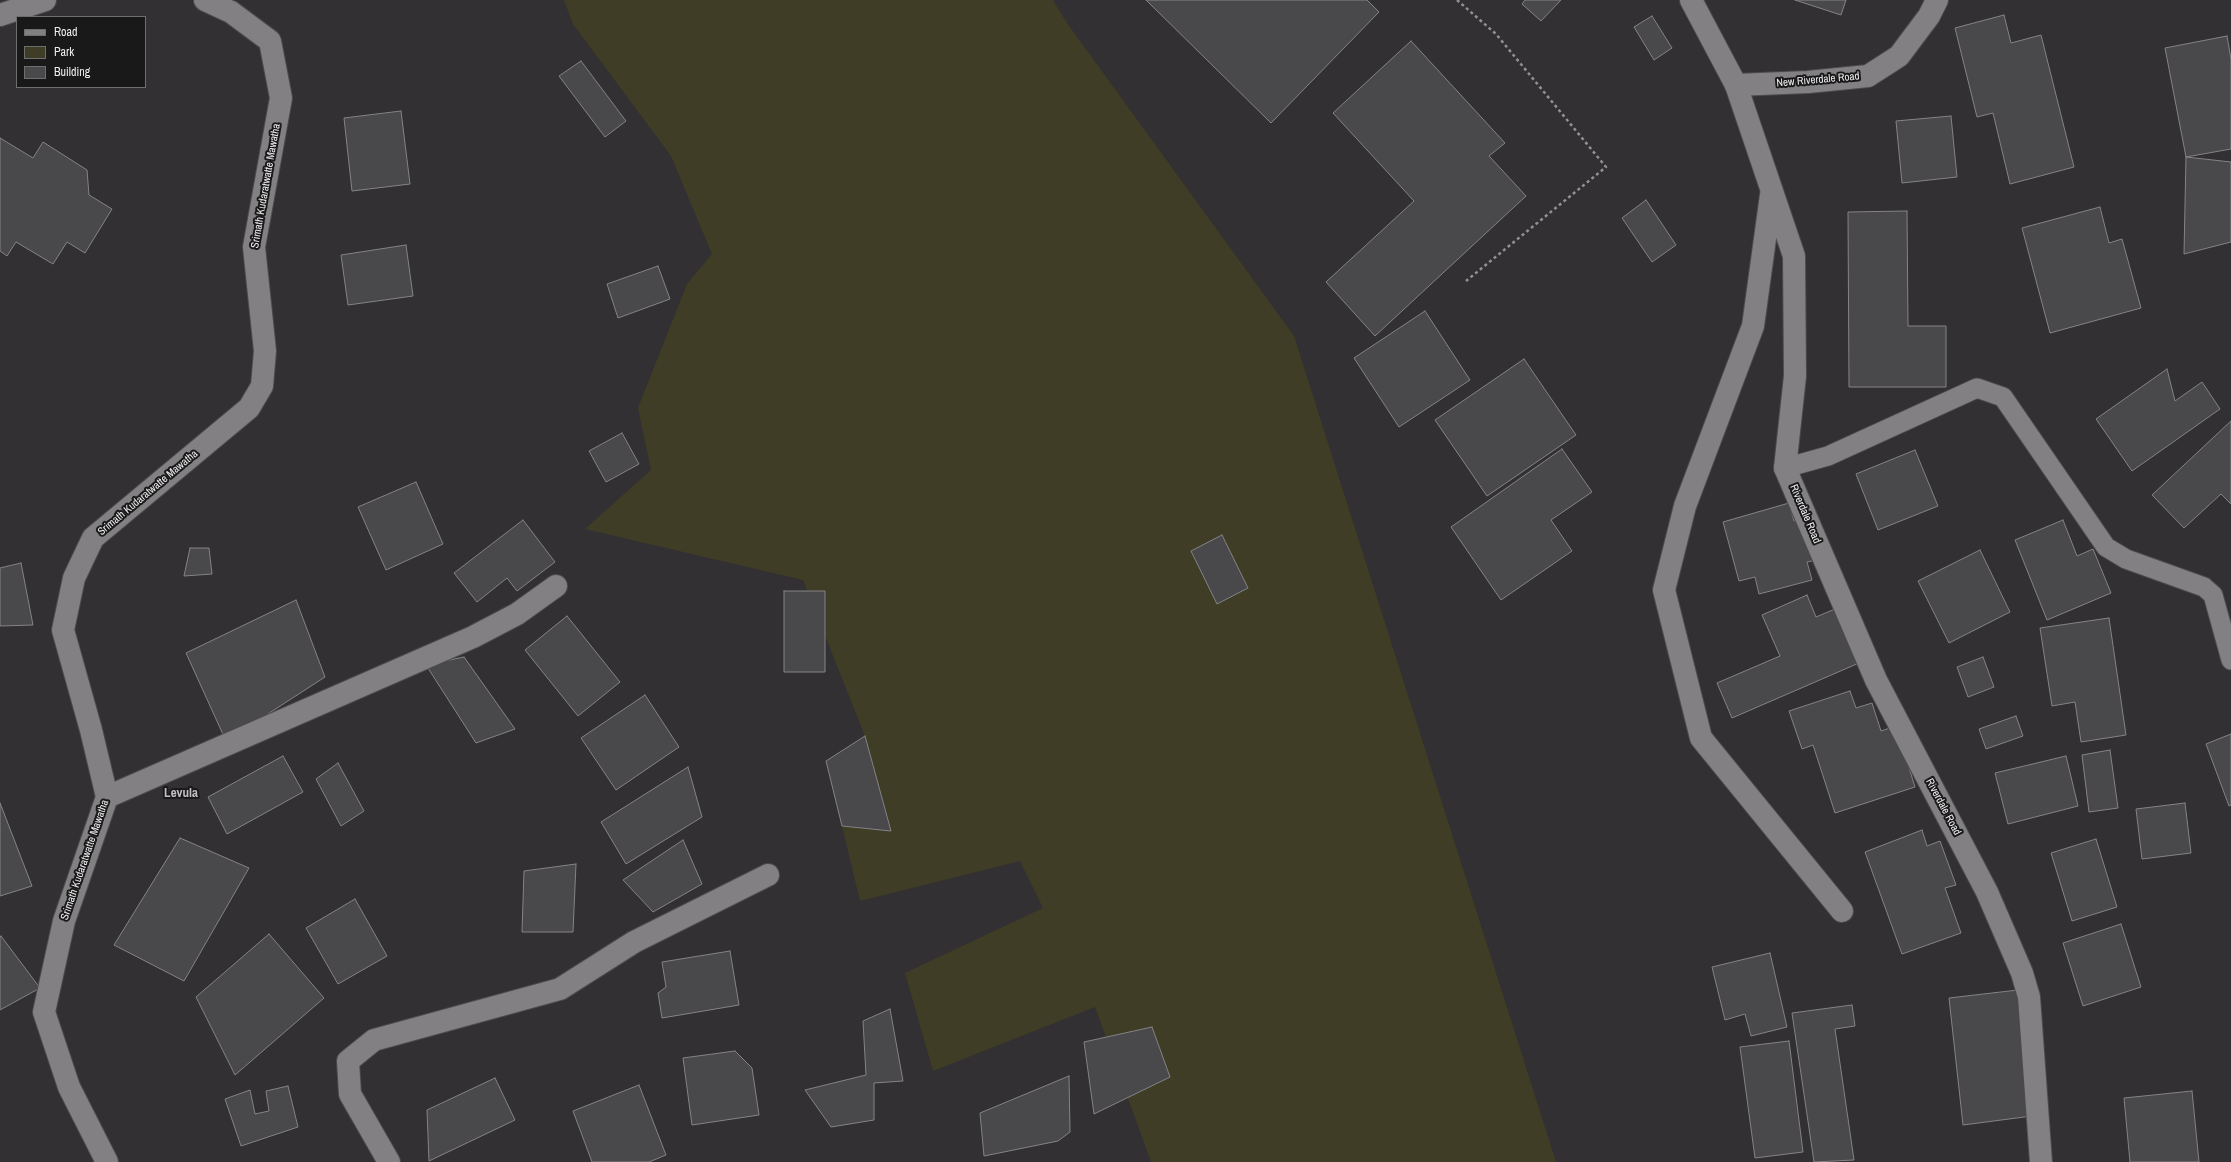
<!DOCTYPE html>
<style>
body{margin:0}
#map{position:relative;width:2231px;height:1162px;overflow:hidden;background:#323032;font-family:"Archivo Narrow",sans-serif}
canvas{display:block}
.legend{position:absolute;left:16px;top:16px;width:130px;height:72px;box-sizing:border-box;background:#1a191a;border:1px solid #6f6e6f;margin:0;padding:5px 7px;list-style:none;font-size:12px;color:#eeedee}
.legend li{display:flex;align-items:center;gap:8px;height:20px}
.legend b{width:20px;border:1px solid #6f6e6f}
</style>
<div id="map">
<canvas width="2231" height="1162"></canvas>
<ul class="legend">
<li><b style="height:5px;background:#828083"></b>Road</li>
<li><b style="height:11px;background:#3f3d25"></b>Park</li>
<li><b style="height:11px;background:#49484a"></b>Building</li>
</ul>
</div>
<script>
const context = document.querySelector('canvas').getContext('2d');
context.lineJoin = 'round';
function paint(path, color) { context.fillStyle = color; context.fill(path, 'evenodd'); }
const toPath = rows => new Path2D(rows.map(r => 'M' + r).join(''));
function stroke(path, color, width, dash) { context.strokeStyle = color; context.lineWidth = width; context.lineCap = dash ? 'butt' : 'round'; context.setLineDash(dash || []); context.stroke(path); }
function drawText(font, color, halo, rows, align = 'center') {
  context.font = font + ' "Archivo Narrow",sans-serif'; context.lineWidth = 4; context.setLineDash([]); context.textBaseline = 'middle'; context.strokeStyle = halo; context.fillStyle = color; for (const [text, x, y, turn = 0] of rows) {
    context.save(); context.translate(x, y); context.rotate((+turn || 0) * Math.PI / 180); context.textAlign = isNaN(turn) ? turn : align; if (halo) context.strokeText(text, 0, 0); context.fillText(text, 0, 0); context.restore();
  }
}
paint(toPath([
 [564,0,1053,0,1067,23,1294,336,1556,1162,1151,1162,1095,1007,933,1071,905,973,1043,908,1020,861,860,901,842,826,891,830,865,736,803,580,585,529,651,470,638,408,687,284,712,254,671,156,573,24]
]), '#3f3d25');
const building = toPath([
 [1146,0,1367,0,1379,12,1271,123,1146,0],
 [1525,0,1561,0,1541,21,1522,4,1525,0],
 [1795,0,1846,0,1841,15,1795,0],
 [2004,15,2011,43,2041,35,2074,167,2010,184,1993,113,1977,117,1955,28,2004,15],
 [1652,16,1672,48,1654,60,1634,27,1652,16],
 [2227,36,2231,59,2231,149,2186,157,2165,48,2227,36],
 [1411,41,1505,143,1489,156,1526,196,1375,336,1326,282,1414,201,1333,113,1411,41],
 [581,61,626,121,605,137,559,76,581,61],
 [401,111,410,184,352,191,344,118,401,111],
 [1951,116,1957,177,1902,183,1896,121,1951,116],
 [0,138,33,158,43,142,87,170,89,195,112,209,85,253,67,242,53,264,16,242,7,256,0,251,0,138],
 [2186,157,2231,162,2231,242,2184,254,2186,157],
 [1646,200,1676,245,1652,262,1622,218,1646,200],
 [2100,207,2109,243,2122,239,2141,308,2050,333,2022,228,2100,207],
 [1907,211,1908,326,1946,326,1946,387,1849,387,1848,212,1907,211],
 [406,245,413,296,348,305,341,255,406,245],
 [658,266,670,299,618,318,607,284,658,266],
 [1425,311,1470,380,1399,427,1354,358,1425,311],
 [1524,359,1576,435,1487,496,1435,420,1524,359],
 [2167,369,2175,401,2202,382,2220,409,2132,471,2096,419,2167,369],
 [2231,421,2231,504,2221,494,2184,528,2152,495,2231,421],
 [622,433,639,464,606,482,589,451,622,433],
 [1562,449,1592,492,1551,520,1572,551,1501,600,1451,527,1562,449],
 [1915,450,1938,506,1878,530,1856,474,1915,450],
 [416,482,443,544,386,570,358,507,416,482],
 [1789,503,1794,521,1804,518,1816,560,1807,562,1812,580,1759,594,1755,577,1739,581,1723,522,1789,503],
 [523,520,555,562,517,591,507,578,477,602,454,573,523,520],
 [2063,520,2077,556,2093,549,2111,593,2047,620,2015,540,2063,520],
 [1222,535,1248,588,1217,604,1191,551,1222,535],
 [190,548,209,548,212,574,184,576,190,548],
 [1980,550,2010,612,1949,643,1918,581,1980,550],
 [21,563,33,625,0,626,0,568,21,563],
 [784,591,825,591,825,672,784,672,784,591],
 [1807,595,1816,617,1835,609,1859,663,1732,718,1717,683,1780,656,1762,615,1807,595],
 [296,600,325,677,226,741,186,653,296,600],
 [567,616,620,682,578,716,525,650,567,616],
 [2109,618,2126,735,2081,742,2075,702,2052,706,2040,628,2109,618],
 [464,657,515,729,476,743,426,665,464,657],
 [1983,657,1994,687,1968,697,1957,667,1983,657],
 [1850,691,1856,708,1872,703,1881,731,1896,726,1915,787,1835,813,1813,745,1802,749,1789,711,1850,691],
 [645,695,679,747,616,790,581,738,645,695],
 [2016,716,2023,736,1986,749,1979,729,2016,716],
 [2231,734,2231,805,2229,806,2206,744,2231,734],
 [865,736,891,831,842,826,826,761,865,736],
 [2110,750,2118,808,2089,812,2082,755,2110,750],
 [283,756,303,792,227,834,208,797,283,756],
 [2066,756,2078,806,2008,824,1995,773,2066,756],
 [338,763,364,811,341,826,316,779,338,763],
 [688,767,702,817,626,864,601,822,688,767],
 [0,803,32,886,0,896,0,803],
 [2185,803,2191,853,2142,859,2136,809,2185,803],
 [1922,830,1927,846,1940,841,1956,885,1945,888,1961,933,1902,954,1865,852,1922,830],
 [180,838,249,868,184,981,114,945,180,838],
 [2096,839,2117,907,2072,921,2051,853,2096,839],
 [683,840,702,884,653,912,623,880,683,840],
 [576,864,573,932,522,932,524,871,576,864],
 [355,899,387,956,338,984,306,928,355,899],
 [2121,924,2141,987,2083,1006,2063,943,2121,924],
 [269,934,324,998,235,1075,196,997,269,934],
 [1,936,40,988,0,1010,0,937,1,936],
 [730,951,739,1005,662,1018,658,993,666,987,662,962,730,951],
 [1770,953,1787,1027,1751,1036,1745,1014,1725,1020,1712,967,1770,953],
 [2018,990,2032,1116,1963,1125,1949,998,2018,990],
 [1852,1005,1855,1026,1835,1029,1854,1160,1814,1162,1792,1013,1852,1005],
 [890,1009,903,1081,874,1083,874,1120,831,1127,805,1090,866,1075,863,1021,890,1009],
 [1152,1027,1170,1077,1094,1114,1084,1042,1152,1027],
 [1789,1041,1803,1152,1755,1158,1740,1047,1789,1041],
 [735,1051,752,1068,759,1115,692,1125,683,1058,735,1051],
 [1069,1076,1070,1132,1058,1141,984,1156,980,1113,1069,1076],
 [495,1078,515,1120,429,1161,427,1110,495,1078],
 [639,1085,666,1155,649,1162,592,1162,573,1111,639,1085],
 [288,1086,298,1127,241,1146,225,1099,250,1090,255,1114,269,1111,266,1091,288,1086],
 [2192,1091,2199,1162,2130,1162,2124,1098,2192,1091]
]);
paint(building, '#49484a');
stroke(building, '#858386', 1);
const service = toPath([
 [1785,468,1828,456,1977,388,2003,397,2106,547,2126,559,2204,587,2213,595,2231,660]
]);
const minor = toPath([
 [1736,85,1808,82,1868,76,1899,56,1929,16,1937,0],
 [1771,195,1753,326,1685,506,1664,590,1701,738,1842,911],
 [1785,468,1876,680,1987,892,2022,973,2029,997,2041,1162],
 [107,797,473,637,517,614,556,586],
 [389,1162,350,1094,348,1061,374,1040,560,989,634,942,768,875]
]);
const tertiary = toPath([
 [1691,0,1736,85,1794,256,1795,376,1785,468],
 [0,15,45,0],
 [107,1162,69,1087,44,1012,64,921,107,797,91,730,63,630,74,578,93,538,249,408,262,386,265,351,254,247,281,98,270,41,231,12,205,0]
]);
stroke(service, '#4d4b4d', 21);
stroke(minor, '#4d4b4d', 24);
stroke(tertiary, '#4d4b4d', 24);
stroke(toPath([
 [1457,0,1496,34,1606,167,1466,281]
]), '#939293', 2.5, [3, 3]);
stroke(service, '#828083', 19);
stroke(minor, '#828083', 22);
stroke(tertiary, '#828083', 22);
drawText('11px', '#eeedee', '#1a191a', [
 ["New Riverdale Road",1818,80,-5],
 ["Srimath Kudaratwatte Mawatha",266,186,-80],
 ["Srimath Kudaratwatte Mawatha",148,493,-40],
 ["Riverdale Road",1805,514,67],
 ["Riverdale Road",1943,807,62],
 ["Srimath Kudaratwatte Mawatha",85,860,-71]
]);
drawText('bold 13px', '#c2c0c2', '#1a191a', [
 ["Levula",181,794]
]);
</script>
